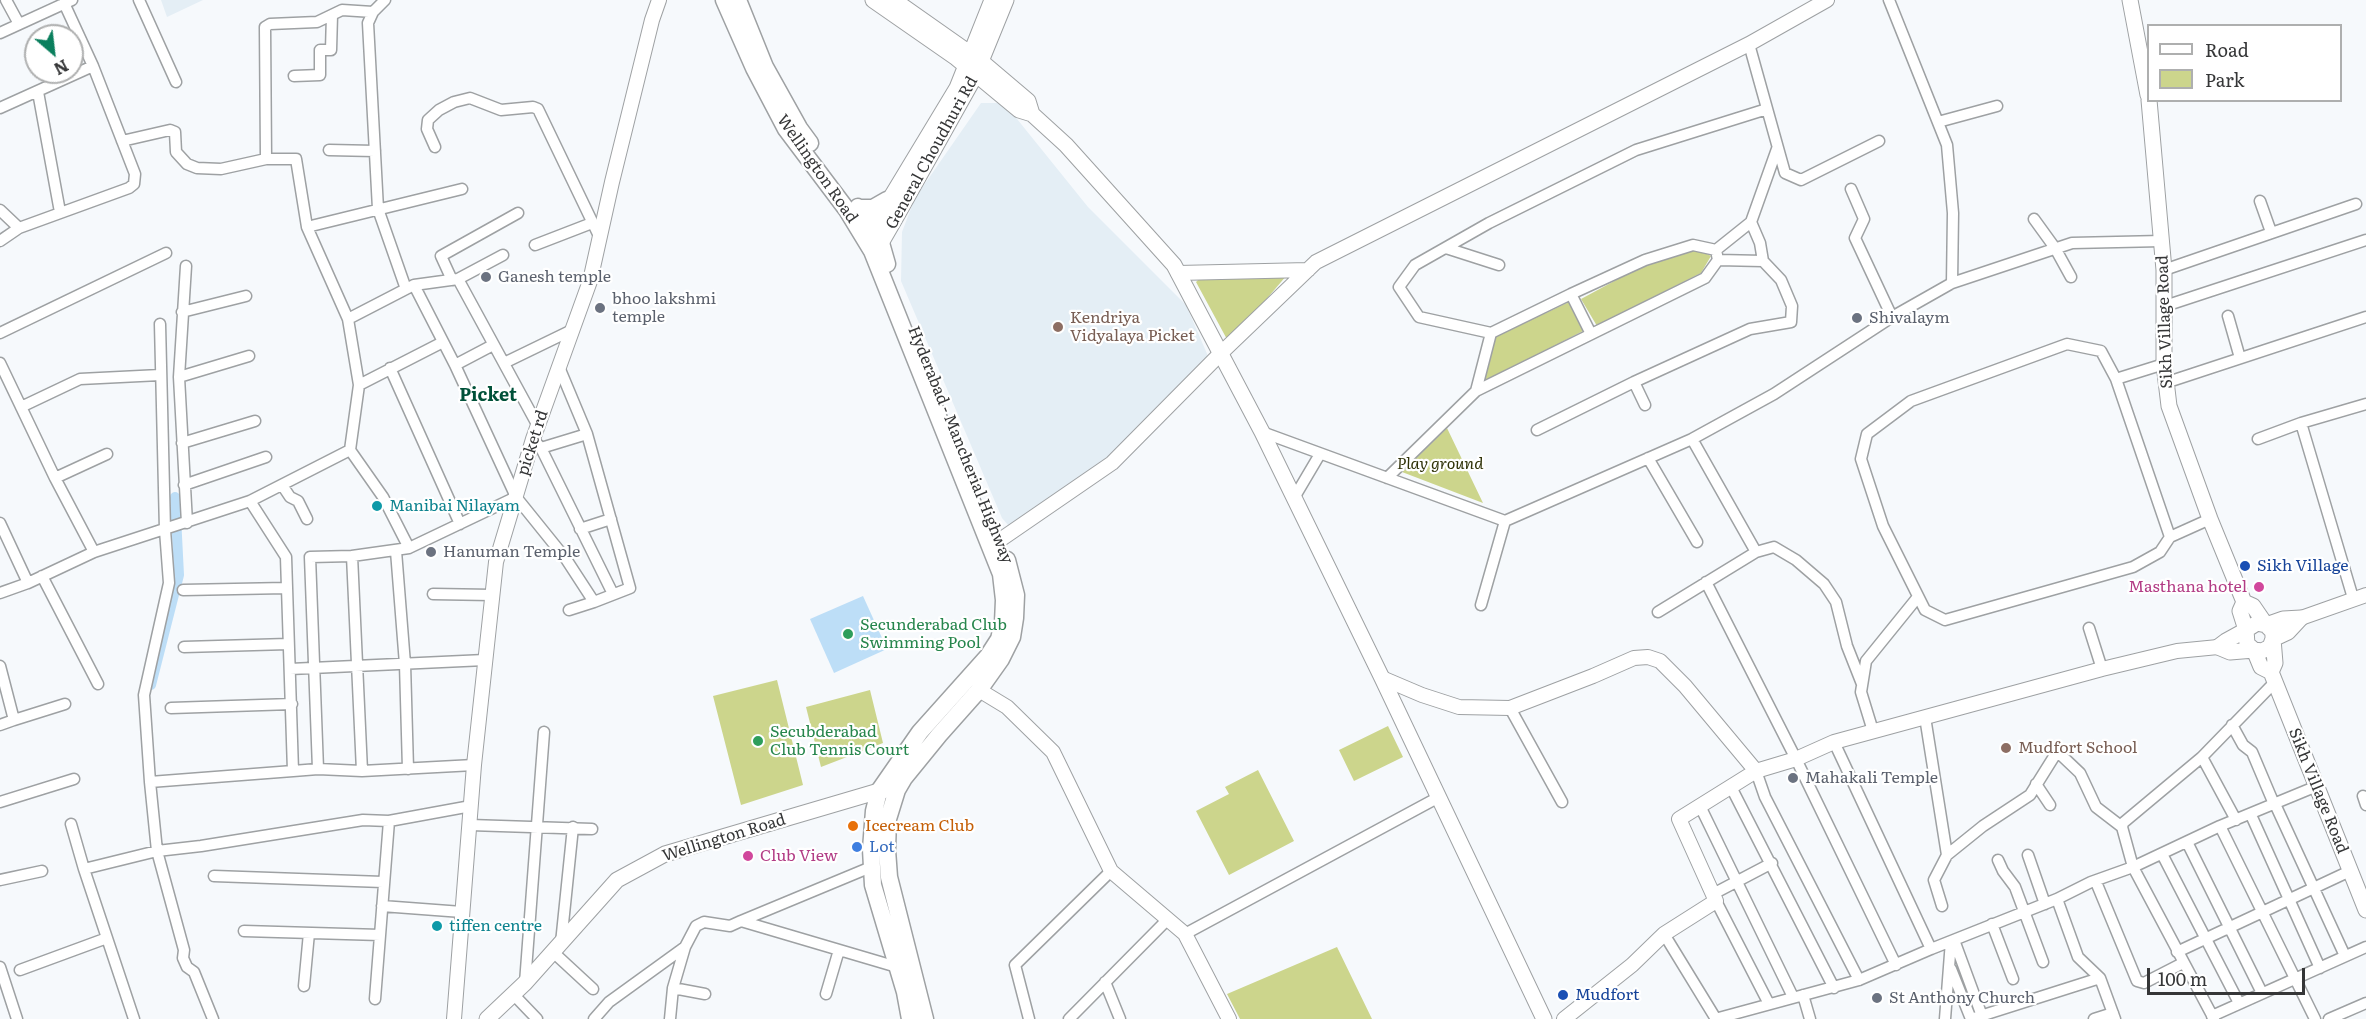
<!DOCTYPE html>
<style>
body{margin:0}
#map{position:relative;width:2366px;height:1019px;overflow:hidden;background:#f6f9fc;font-family:Literata,serif}
canvas{display:block}
.legend{position:absolute;left:2147px;top:24px;width:195px;height:78px;box-sizing:border-box;background:#fff;border:2px solid #aeafaf;margin:0;padding:8px 10px;list-style:none;font-size:18px;color:#353637}
.legend li{display:flex;align-items:center;gap:12px;height:30px}
.legend b{width:30px;border:2px solid #aeafaf}
.north{position:absolute;left:24px;top:24px;width:60px;height:60px;box-sizing:border-box;background:#fff;border:2px solid #aeafaf;border-radius:50%;rotate:152deg;font-size:16px;font-weight:700;line-height:24px;text-align:center;color:#353637}
.north::after{content:'';display:block;margin:auto;width:21px;height:27px;background:#0a7f5d;clip-path:polygon(50% 0,100% 100%,50% 72%,0 100%)}
.scale{position:absolute;left:2147px;top:968px;width:158px;height:27px;box-sizing:border-box;border:3px solid #353637;border-top:0;padding-left:8px;font-size:18px;line-height:21px;white-space:nowrap;color:#353637;-webkit-text-stroke:4px #fff;paint-order:stroke}
</style>
<div id="map">
<canvas width="2366" height="1019"></canvas>
<ul class="legend">
<li><b style="height:8px;background:#fff"></b>Road</li>
<li><b style="height:16px;background:#ccd58c"></b>Park</li>
</ul>
<div class="north">N</div>
<div class="scale">100 m</div>
</div>
<script>
const context = document.querySelector('canvas').getContext('2d');
context.lineJoin = 'round';
function paint(path, color) { context.fillStyle = color; context.fill(path, 'evenodd'); }
const toPath = rows => new Path2D(rows.map(r => 'M' + r).join(''));
function stroke(path, color, width, dash) { context.strokeStyle = color; context.lineWidth = width; context.lineCap = dash ? 'butt' : 'round'; context.setLineDash(dash || []); context.stroke(path); }
function drawText(font, color, halo, rows, align = 'center') {
  context.font = font + ' Literata,serif'; context.lineWidth = 4.5; context.setLineDash([]); context.textBaseline = 'middle'; context.strokeStyle = halo; context.fillStyle = color; for (const [text, x, y, turn = 0] of rows) {
    context.save(); context.translate(x, y); context.rotate((+turn || 0) * Math.PI / 180); context.textAlign = isNaN(turn) ? turn : align; if (halo) context.strokeText(text, 0, 0); context.fillText(text, 0, 0); context.restore();
  }
}
paint(toPath([
 [161,0,203,0,167,17],
 [981,103,997,103,1009,109,1088,207,1186,305,1208,356,1207,361,1119,453,1011,525,1008,525,1002,518,901,281,902,232,915,198]
]), '#e4eef5');
paint(toPath([
 [1697,249,1711,256,1701,273,1597,326,1581,299,1644,265],
 [1287,275,1229,343,1196,282,1199,279],
 [1569,302,1583,331,1482,383,1495,337],
 [1447,428,1483,503,1402,472],
 [777,680,803,785,741,805,713,696],
 [870,690,883,743,821,767,806,707],
 [1388,726,1403,757,1354,781,1339,750],
 [1258,770,1294,841,1229,875,1196,811,1229,794,1225,787],
 [1337,947,1372,1019,1240,1019,1227,994]
]), '#ccd58c');
paint(toPath([
 [863,596,887,649,834,673,810,619]
]), '#bddef7');
stroke(toPath([
 [151,685,179,575,175,497]
]), '#bddef7', 10);
const minor = toPath([
 [6,0,19,24],
 [139,0,176,82],
 [385,0,373,12,368,23,378,209,406,289,414,285,455,365,516,497,566,559,594,602,630,588,587,434,559,367],
 [1889,0,1947,145,1953,213,1952,283],
 [0,33,72,0],
 [1749,44,1785,173,1801,180,1879,141],
 [294,76,320,75,320,50,331,50,332,15],
 [38,92,60,212],
 [0,108,93,66],
 [1938,122,1997,106],
 [122,141,170,130,175,132,176,152,187,164,197,168,221,169,266,159],
 [435,147,427,129,428,120,439,110,454,102,470,98,501,110,533,107,538,109,600,238],
 [329,150,375,151],
 [1851,189,1864,219,1855,238,1892,317],
 [2260,201,2271,232],
 [0,210,19,228],
 [2034,219,2055,248,2071,277],
 [307,227,462,189],
 [0,241,19,228,129,188,134,184,135,174,93,66,64,3],
 [535,245,592,223],
 [1446,248,1499,265],
 [1763,261,1718,260,1716,250,1751,222,1777,149],
 [186,266,179,377,187,523],
 [2164,270,2356,204],
 [458,279,503,255],
 [452,280,441,256,518,213],
 [414,285,458,279,538,426],
 [1571,294,1645,260,1693,245,1716,250],
 [2165,306,2366,240],
 [182,312,246,296],
 [2228,316,2240,358],
 [348,319,406,289],
 [160,324,165,530,169,583,144,695,150,782,157,851,184,950,183,958,187,967,194,972,213,1019],
 [0,333,166,253],
 [1491,333,1419,317,1399,287,1415,265,1489,223,1636,150,1767,109],
 [0,363,55,478,94,552],
 [504,363,572,330],
 [455,365,493,345],
 [390,368,460,524],
 [179,377,249,356],
 [2116,379,2164,364],
 [1634,382,1750,329,1791,322,1792,306,1781,280,1763,261,1760,243,1751,222],
 [2165,383,2366,317],
 [359,385,443,342],
 [1476,391,1491,333,1571,294,1591,334],
 [21,407,80,379,160,375],
 [2301,423,2353,598],
 [1537,430,1634,382,1645,405],
 [1262,432,1505,521,1692,439,1774,394,1892,317,1952,283,2072,243,2162,241],
 [533,439,541,448,613,594],
 [2258,439,2301,423,2366,404],
 [182,443,255,421],
 [541,448,587,434],
 [350,450,359,385,348,319,307,227,296,159,266,159,265,27,270,24,317,22,342,10,373,12],
 [1648,458,1697,542],
 [55,478,107,454],
 [1387,478,1476,391,1705,278,1718,260],
 [184,485,266,457],
 [282,485,290,497,298,501,307,519],
 [1294,498,1320,454],
 [0,523,28,583],
 [580,529,611,519],
 [2170,537,2160,552,2133,567,1945,620,1925,610,1883,526,1861,459,1867,434,1911,401,2067,344,2101,351,2116,379,2170,537,2210,519],
 [409,548,516,497],
 [396,551,405,664,408,769],
 [1756,552,1774,547,1796,560,1824,584,1836,602,1847,646,1862,684],
 [42,576,98,684],
 [1706,582,1796,759,1896,965],
 [183,590,286,588],
 [0,593,28,583,94,552,250,501,350,450,383,497,409,548,352,556,362,771],
 [433,594,492,595],
 [1481,605,1505,521],
 [569,610,594,602],
 [1658,612,1756,552,1692,439],
 [2089,628,2102,669],
 [184,647,288,644],
 [0,666,14,720,0,725],
 [290,669,485,660],
 [171,708,292,704],
 [1510,708,1562,802],
 [1925,717,1947,855],
 [14,720,65,704],
 [2232,725,2243,745,2252,752,2274,804],
 [1873,731,1861,692,1866,661,1917,598],
 [1834,742,1931,949],
 [2202,757,2236,820],
 [318,769,310,557,352,556],
 [293,771,318,769,362,771,474,765],
 [1756,771,1765,797,1859,980],
 [150,782,293,771,286,557,250,501],
 [2036,784,2050,805],
 [1731,787,1834,988],
 [2363,796,2366,805],
 [0,802,74,779],
 [2275,804,2345,956],
 [1700,806,1793,997],
 [2251,815,2320,968],
 [71,824,84,869,134,1019],
 [470,825,592,829],
 [2220,826,2315,1019],
 [2187,842,2262,993],
 [2162,854,2239,1003],
 [2028,855,2045,904],
 [1998,860,2003,871,2015,887,2043,962],
 [871,867,741,921,897,967],
 [84,869,157,851,201,846,363,820,389,821,471,806],
 [214,876,383,882],
 [0,880,42,871],
 [2096,882,2137,981,2144,983,2183,963],
 [1713,894,1772,863],
 [1716,901,1769,1004],
 [382,906,462,912],
 [1942,906,1934,880,1947,855,1983,826,2030,795,2055,755,2060,754,2080,773,2096,807,2122,827],
 [1992,924,2013,979],
 [244,931,380,935],
 [1185,934,1439,797],
 [1664,934,1716,1019],
 [1954,940,1982,1016],
 [561,943,573,827],
 [685,947,696,926,704,922,730,926,741,921],
 [553,952,593,989],
 [2177,952,2350,871],
 [0,967,17,1019],
 [1951,969,1971,1019],
 [20,970,107,938],
 [2100,978,2115,1019],
 [1105,982,1120,1019],
 [525,983,544,732],
 [304,986,309,933],
 [673,988,705,994],
 [513,994,537,1019],
 [826,994,839,950],
 [1803,995,1810,1019],
 [375,999,389,821],
 [2212,1016,2366,947],
 [594,1019,609,1002,685,947,673,988,670,1019],
 [1029,1019,1015,965,1111,871],
 [1069,1019,1167,920],
 [1715,1019,1859,980,1931,949,2057,899,2091,882,2133,867,2220,826,2317,786],
 [1945,1019,1951,941],
 [1971,1019,2100,978,2078,957,2057,899],
 [2094,1019,2113,1013],
 [2214,1019,2133,867,2122,827,2123,823,2202,757,2274,683],
 [2329,1019,2366,1003]
]);
const tertiary = toPath([
 [1178,273,1308,270],
 [1000,540,1112,463,1220,354,1316,262,1749,44,1827,0],
 [2301,618,2366,595],
 [1382,678,1422,695,1459,707,1510,708,1593,676,1634,658,1648,657,1660,661,1685,686,1756,771],
 [979,690,1007,707,1053,752,1111,871,1185,934,1229,1019],
 [454,1019,474,765,496,562,533,439,590,281,612,182,652,20,659,0],
 [1564,1019,1632,965,1664,934,1716,901,1679,819,1756,771,1796,759,1834,742,2102,669,2177,651,2218,647]
]);
const secondary = toPath([
 [873,0,955,57,1019,110,1032,114,1066,145,1174,265,1262,432,1382,678,1544,1019],
 [894,0,982,62,1028,101,1032,114],
 [2130,0,2148,95],
 [2149,100,2164,270,2164,364,2169,406,2210,519,2244,602],
 [867,237,957,88,992,0],
 [874,249,881,243,896,217,975,76,1006,0],
 [2244,602,2240,611,2246,630,2226,641,2218,647,2230,652,2254,650,2261,667,2271,672],
 [2244,602,2253,606,2266,625,2283,619,2301,618],
 [2271,672,2366,910],
 [2271,672,2275,663,2273,639,2273,635,2272,631,2266,625,2257,623,2246,630,2247,644,2254,650,2262,651,2270,647,2273,639,2288,632,2301,618],
 [487,1019,525,983,617,880,665,854,879,791,888,790]
]);
const primary = toPath([
 [724,0,754,68,786,129,847,210,872,251,1001,574,1004,600,1003,623,999,639,988,656,920,732,879,791,874,811,871,849,873,885,905,992,910,1019],
 [738,0,765,67,799,128,810,143],
 [858,207,881,243,887,264],
 [858,208,873,208,887,200],
 [925,1019,889,877,887,850,888,819,897,790,904,778,939,735,979,690,1001,659,1012,637,1015,618,1016,595,1007,560]
]);
stroke(minor, '#9ea1a3', 13);
stroke(tertiary, '#9ea1a3', 16);
stroke(secondary, '#9ea1a3', 17);
stroke(primary, '#9ea1a3', 19);
stroke(minor, '#fff', 10);
stroke(tertiary, '#fff', 14);
stroke(secondary, '#fff', 15);
stroke(primary, '#fff', 16);
for (const [x, y, r, color] of [
 [486,277,6,"#6b7280"],
 [600,308,6,"#6b7280"],
 [1857,318,6,"#6b7280"],
 [1058,327,6,"#8d6e63"],
 [377,506,6,"#0f9aa8"],
 [431,552,6,"#6b7280"],
 [2245,566,6,"#1a4fb4"],
 [2259,587,6,"#d1479c"],
 [848,634,6,"#2e9e5b"],
 [758,741,6,"#2e9e5b"],
 [2006,748,6,"#8d6e63"],
 [1793,778,6,"#6b7280"],
 [853,826,6,"#e8710a"],
 [857,847,6,"#3f7fe0"],
 [748,856,6,"#d1479c"],
 [437,926,6,"#0f9aa8"],
 [1563,995,6,"#1a4fb4"],
 [1877,998,6,"#6b7280"]
]) { const dot = new Path2D(); dot.arc(x, y, r, 0, 2 * Math.PI); context.fillStyle = color; context.fill(dot); stroke(dot, '#fff', 2); }
drawText('16px', '#353637', '#fff', [
 ["General Choudhuri Rd",932,153,-61],
 ["Wellington Road",817,169,55],
 ["Sikh Village Road",2165,322,-92],
 ["picket rd",533,443,-72],
 ["Hyderabad - Mancherial Highway",960,445,68],
 ["Sikh Village Road",2318,791,68],
 ["Wellington Road",724,838,-17]
]);
drawText('16px', '#5b616d', '#fff', [
 ["Ganesh temple",498,277],
 ["bhoo lakshmi",612,299],
 ["temple",612,317],
 ["Shivalaym",1869,318],
 ["Hanuman Temple",443,552],
 ["Mahakali Temple",1805,778],
 ["St Anthony Church",1889,998]
], 'left');
drawText('16px', '#785e54', '#fff', [
 ["Kendriya",1070,318],
 ["Vidyalaya Picket",1070,336],
 ["Mudfort School",2018,748]
], 'left');
drawText('italic 16px', '#2e3106', '#fff', [
 ["Play ground",1440,464]
]);
drawText('16px', '#0d838f', '#fff', [
 ["Manibai Nilayam",389,506],
 ["tiffen centre",449,926]
], 'left');
drawText('16px', '#164399', '#fff', [
 ["Sikh Village",2257,566],
 ["Mudfort",1575,995]
], 'left');
drawText('16px', '#b23c85', '#fff', [
 ["Masthana hotel",2247,587],
 ["Club View",760,856,"left"]
], 'right');
drawText('16px', '#27864d', '#fff', [
 ["Secunderabad Club",860,625],
 ["Swimming Pool",860,643],
 ["Secubderabad",770,732],
 ["Club Tennis Court",770,750]
], 'left');
drawText('16px', '#c56008', '#fff', [
 ["Icecream Club",865,826]
], 'left');
drawText('16px', '#366cbe', '#fff', [
 ["Lot",869,847]
], 'left');
drawText('bold 18px', '#005139', '#fff', [
 ["Picket",488,396]
]);
</script>
